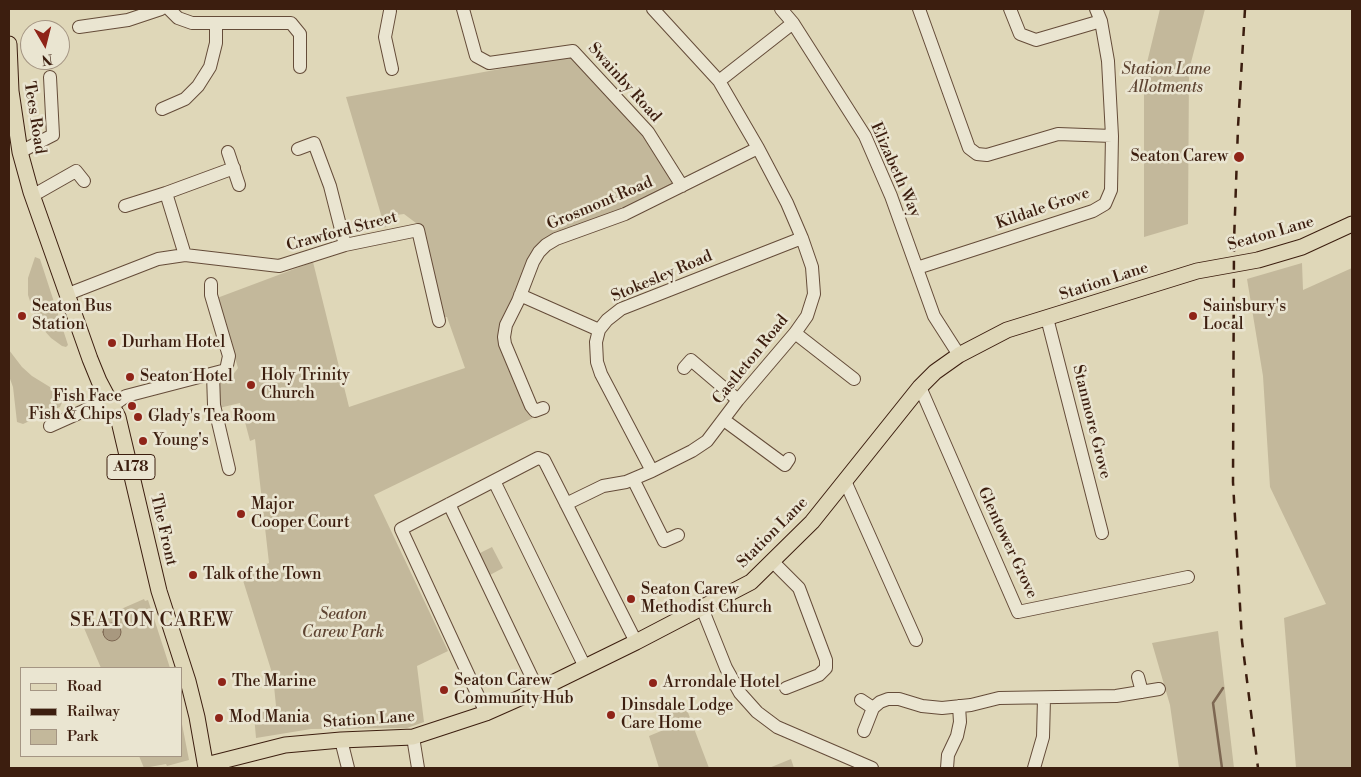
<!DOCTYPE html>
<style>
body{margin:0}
#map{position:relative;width:1361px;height:777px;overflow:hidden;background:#dfd7b8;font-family:"Libre Bodoni",serif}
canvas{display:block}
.frame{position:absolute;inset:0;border:10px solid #3c1e0f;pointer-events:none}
.legend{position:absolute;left:20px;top:667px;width:162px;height:90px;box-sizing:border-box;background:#eae5d1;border:1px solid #a49583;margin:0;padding:6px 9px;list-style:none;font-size:15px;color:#3c1e0f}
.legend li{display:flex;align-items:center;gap:10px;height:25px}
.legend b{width:25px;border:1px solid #a49583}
.north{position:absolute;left:20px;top:20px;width:50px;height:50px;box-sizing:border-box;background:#eae5d1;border:1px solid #a49583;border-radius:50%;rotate:172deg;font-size:14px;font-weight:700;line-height:20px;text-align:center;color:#3c1e0f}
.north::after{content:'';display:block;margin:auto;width:18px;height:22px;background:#8f2418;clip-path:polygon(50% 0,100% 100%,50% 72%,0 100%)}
</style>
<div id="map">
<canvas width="1361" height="777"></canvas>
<div class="frame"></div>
<ul class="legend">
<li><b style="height:6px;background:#dfd7b8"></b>Road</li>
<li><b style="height:6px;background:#3c1e0f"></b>Railway</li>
<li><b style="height:14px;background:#c3b89b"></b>Park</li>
</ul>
<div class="north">N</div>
</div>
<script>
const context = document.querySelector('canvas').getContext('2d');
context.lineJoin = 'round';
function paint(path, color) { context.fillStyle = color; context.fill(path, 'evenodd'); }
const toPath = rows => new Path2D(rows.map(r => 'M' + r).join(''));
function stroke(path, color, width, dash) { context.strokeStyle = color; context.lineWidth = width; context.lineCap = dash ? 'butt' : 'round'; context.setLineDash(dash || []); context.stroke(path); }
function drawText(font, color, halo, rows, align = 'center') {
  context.font = font + ' "Libre Bodoni",serif'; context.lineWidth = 5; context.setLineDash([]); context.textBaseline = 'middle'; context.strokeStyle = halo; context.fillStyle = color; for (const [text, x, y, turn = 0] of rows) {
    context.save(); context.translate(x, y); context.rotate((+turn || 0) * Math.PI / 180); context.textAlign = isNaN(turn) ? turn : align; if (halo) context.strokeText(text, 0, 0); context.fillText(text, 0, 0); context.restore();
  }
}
paint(toPath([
 [1160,9,1205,9,1189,70,1188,224,1144,237,1144,75],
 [572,56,646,133,674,186,538,246,517,297,506,349,535,417,374,495,448,651,417,666,424,722,407,728,311,729,256,738,254,715,276,706,273,676,241,574,269,563,255,439,250,441,240,403,219,408,218,384,223,379,232,376,238,368,217,298,313,262,349,407,465,368,447,317,443,317,420,226,404,214,389,216,385,228,346,97],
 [35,257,40,259,68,345,66,347,62,346,51,338,42,328,34,313,28,295,28,278],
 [1302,263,1303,290,1352,268,1352,768,1296,768,1284,618,1326,604,1270,487,1263,376,1247,279],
 [9,350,22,367,32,376,58,392,63,400,60,407,23,424,17,422,13,387,9,376],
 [492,547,503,568,488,576,478,554],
 [144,599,145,601,148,600,170,668,101,668,84,628,96,622,96,620],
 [1218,631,1234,768,1179,768,1170,705,1152,643],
 [684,702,709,768,659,768,649,736,666,729,660,711],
 [181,719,189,760,167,766,166,764,144,768,139,756,181,756],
 [791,759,794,768,769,768]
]), '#c3b89b');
const water = toPath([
 '103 632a9 9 0 1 1 18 0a9 9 0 1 1-18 0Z'
]);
paint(water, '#a8987f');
stroke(water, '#7d6752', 1);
stroke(toPath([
 [1222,768,1213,703,1223,688]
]), '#7d6752', 2.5);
const minor = toPath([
 [169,9,178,18,192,23,291,23,300,34,300,67],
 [463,9,476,56,489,63,573,51,648,132,682,186],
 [781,9,793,23,865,136,891,196,934,316,959,355],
 [919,9,969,148,977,154,987,155,1058,134,1112,136],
 [1010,9,1020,34,1036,40,1101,21],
 [390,11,385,37,392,69],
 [79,27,128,20,161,9],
 [719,81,793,23],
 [162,109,185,99,198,86,210,67,216,43,216,24],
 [298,149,314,143,330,186,345,245],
 [20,152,53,135,50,77],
 [228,152,239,185],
 [32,196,76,171,84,181],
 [125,206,166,193],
 [185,255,166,193,234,168],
 [917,268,1093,211,1105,204,1111,190,1112,136,1108,61,1101,21,1096,9],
 [68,294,158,259,185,255,279,266,345,245,418,230,439,321],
 [520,295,599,330],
 [1047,318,1102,533],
 [795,333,854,379],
 [684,368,691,360,738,400],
 [213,374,214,405,229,469],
 [920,387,1018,612,1188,577],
 [112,406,126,396,226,370,229,356,211,295,211,284],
 [543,408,535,411,531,406,505,344,504,337,506,325,518,301,533,262,539,252,546,245,556,239,625,214,758,148],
 [724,420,785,465,789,459],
 [50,426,108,400],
 [652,471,601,374,597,362,596,342,599,330,607,320,621,309,802,238],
 [633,479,664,541,678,535],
 [494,481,585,667],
 [845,481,916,640],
 [449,504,538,690],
 [566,504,603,486,626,482,652,471,692,451,707,441,738,400,795,333,807,316,814,294,812,267,802,238,787,203,758,148,719,81,653,9],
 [773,562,799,588,826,660,826,668,819,675,786,688],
 [702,608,726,668,740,693,757,712,777,727,872,768],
 [1138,677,1142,692],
 [861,700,873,708],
 [486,713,401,529,538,458,544,460,636,642],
 [864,731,873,708,880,702,888,699,899,699,922,706,942,708,971,705,999,698,1116,696,1159,689],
 [413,737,418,768],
 [341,740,348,768],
 [947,768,948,755,957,736,960,722,959,706],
 [1034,768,1043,737,1044,698]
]);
const major = toPath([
 [9,44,11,91,20,152,31,192,90,359,99,381,118,417,159,591,188,681,197,717,206,768],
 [206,765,285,745,341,740,413,737,486,713,538,690,636,642,751,582,812,522,920,387,935,372,959,355,1007,330,1197,271,1258,260,1302,247,1352,224]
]);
stroke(minor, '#654c39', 14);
stroke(major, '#3c1e0f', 17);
stroke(minor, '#eae5d1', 12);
stroke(major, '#dfd7b8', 15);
stroke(toPath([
 [1245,9,1238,127,1234,242,1233,482,1242,641,1258,768]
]), '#3c1e0f', 2.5, [9, 9]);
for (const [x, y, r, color] of [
 [1239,157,6,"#8f2418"],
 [22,316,5,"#8f2418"],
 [1193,316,5,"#8f2418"],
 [112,343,5,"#8f2418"],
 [130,377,5,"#8f2418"],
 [251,385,5,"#8f2418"],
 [132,406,5,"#8f2418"],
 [138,417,5,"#8f2418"],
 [143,441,5,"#8f2418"],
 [241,514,5,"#8f2418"],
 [193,575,5,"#8f2418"],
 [631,599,5,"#8f2418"],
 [222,682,5,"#8f2418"],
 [653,683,5,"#8f2418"],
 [444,690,5,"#8f2418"],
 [611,715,5,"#8f2418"],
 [219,718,5,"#8f2418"]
]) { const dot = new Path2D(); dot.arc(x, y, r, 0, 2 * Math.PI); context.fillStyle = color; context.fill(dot); stroke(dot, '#eae5d1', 2); }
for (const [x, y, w] of [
 [131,467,48]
]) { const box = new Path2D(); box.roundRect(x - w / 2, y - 12.5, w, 25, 4); context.fillStyle = '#eae5d1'; context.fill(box); stroke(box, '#3c1e0f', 1); }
drawText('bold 15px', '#3c1e0f', null, [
 ["A178",131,467]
]);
drawText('italic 16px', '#5e4432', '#eae5d1', [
 ["Station Lane",1166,70],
 ["Allotments",1166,88],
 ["Seaton",343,615],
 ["Carew Park",343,633]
]);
drawText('16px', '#3c1e0f', '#eae5d1', [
 ["Swainby Road",624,83,48],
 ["Tees Road",34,118,81],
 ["Elizabeth Way",895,170,66],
 ["Grosmont Road",600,204,-23],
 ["Kildale Grove",1043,209,-19],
 ["Crawford Street",342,232,-15],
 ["Seaton Lane",1271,234,-16],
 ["Stokesley Road",662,277,-23],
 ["Station Lane",1104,282,-18],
 ["Castleton Road",751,360,-51],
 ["Stanmore Grove",1091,422,76],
 ["The Front",163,530,77],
 ["Station Lane",773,533,-45],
 ["Glentower Grove",1007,543,65],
 ["Station Lane",369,720,-4]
]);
drawText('16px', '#3c1e0f', '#eae5d1', [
 ["Seaton Carew",1228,157,"right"],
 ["Seaton Bus",32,307],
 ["Station",32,325],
 ["Sainsbury's",1203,307],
 ["Local",1203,325],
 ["Durham Hotel",122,343],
 ["Holy Trinity",261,376],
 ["Church",261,394],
 ["Seaton Hotel",140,377],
 ["Fish Face",122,397,"right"],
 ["Fish & Chips",122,415,"right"],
 ["Glady's Tea Room",148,417],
 ["Young's",153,441],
 ["Major",251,505],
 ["Cooper Court",251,523],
 ["Talk of the Town",203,575],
 ["Seaton Carew",641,590],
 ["Methodist Church",641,608],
 ["Seaton Carew",454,681],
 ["Community Hub",454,699],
 ["The Marine",232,682],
 ["Arrondale Hotel",663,683],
 ["Dinsdale Lodge",621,706],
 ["Care Home",621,724],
 ["Mod Mania",229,718]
], 'left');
context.letterSpacing = '1px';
drawText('19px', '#3c1e0f', '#eae5d1', [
 ["SEATON CAREW",152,621]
]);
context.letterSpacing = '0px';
</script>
